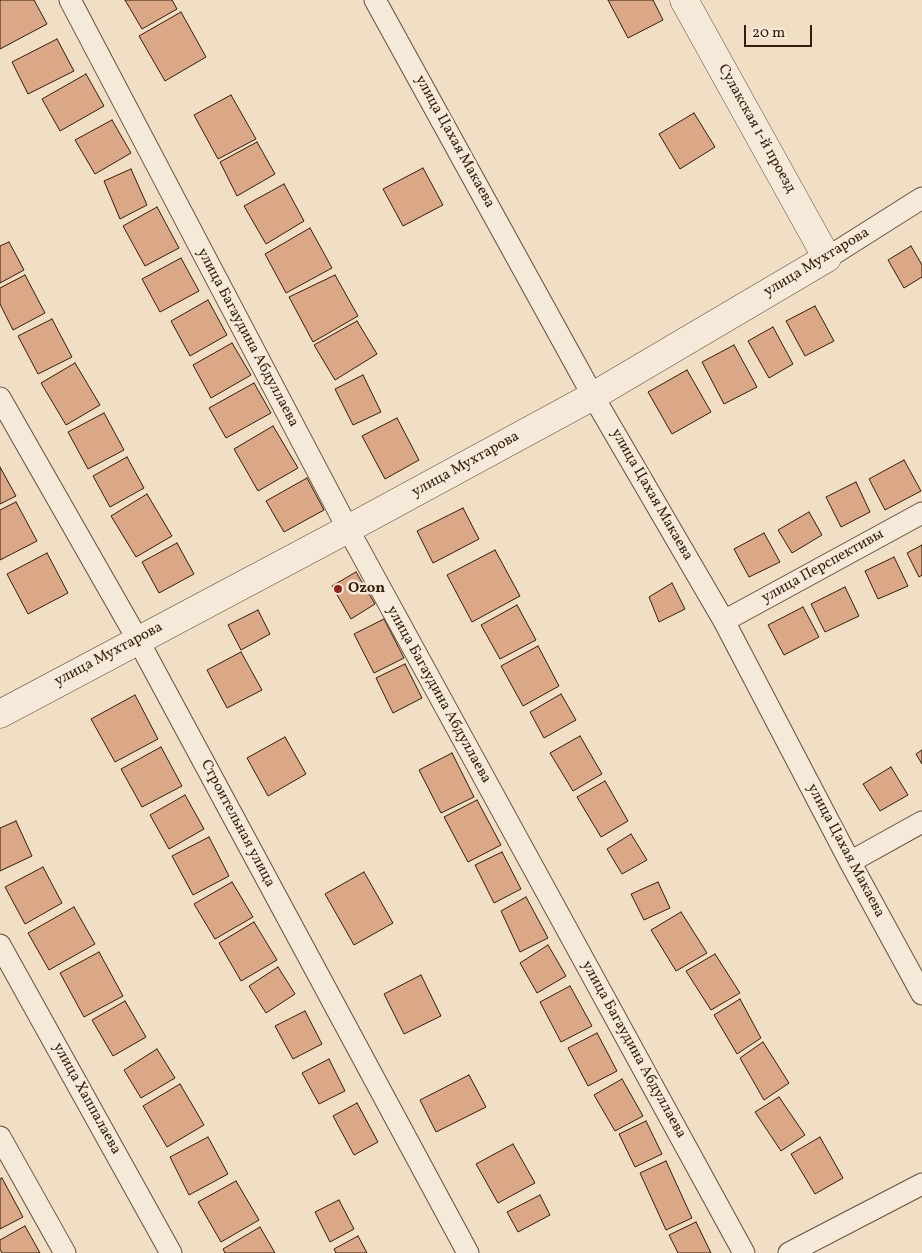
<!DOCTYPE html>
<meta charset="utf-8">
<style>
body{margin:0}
#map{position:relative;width:922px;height:1253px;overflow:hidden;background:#f0dfc5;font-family:Vollkorn,serif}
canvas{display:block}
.scale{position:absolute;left:744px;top:25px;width:68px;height:22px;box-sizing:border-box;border:2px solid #351d0b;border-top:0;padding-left:6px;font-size:15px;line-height:18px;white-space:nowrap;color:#351d0b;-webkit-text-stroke:4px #f5ead9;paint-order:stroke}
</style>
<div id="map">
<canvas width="922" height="1253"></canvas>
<div class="scale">20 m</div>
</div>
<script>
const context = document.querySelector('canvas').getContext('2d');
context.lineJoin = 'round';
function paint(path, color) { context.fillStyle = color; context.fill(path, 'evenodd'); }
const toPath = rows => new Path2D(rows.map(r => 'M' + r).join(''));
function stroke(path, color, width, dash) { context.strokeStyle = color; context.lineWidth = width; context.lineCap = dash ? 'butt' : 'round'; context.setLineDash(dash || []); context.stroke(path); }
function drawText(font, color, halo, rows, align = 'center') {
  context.font = font + ' Vollkorn,serif'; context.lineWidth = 5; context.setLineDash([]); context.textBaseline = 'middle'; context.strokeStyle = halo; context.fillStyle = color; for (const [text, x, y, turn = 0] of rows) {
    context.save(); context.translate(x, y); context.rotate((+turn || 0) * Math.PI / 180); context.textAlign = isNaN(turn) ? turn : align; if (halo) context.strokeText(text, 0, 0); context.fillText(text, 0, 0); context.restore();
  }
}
const building = toPath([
 [0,0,34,0,47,24,0,49,0,0],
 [125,0,172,0,177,9,142,29,125,0],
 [608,0,653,0,663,20,628,38,608,0],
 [181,12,206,57,165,81,139,36,181,12],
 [57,39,74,71,28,94,12,62,57,39],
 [86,74,104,106,60,131,42,99,86,74],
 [231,95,256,139,218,159,194,115,231,95],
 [694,113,715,147,680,169,659,134,694,113],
 [112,120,131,153,95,174,75,140,112,120],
 [257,142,275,174,237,196,220,162,257,142],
 [423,168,443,205,403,226,383,189,423,168],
 [131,169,147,205,120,219,104,181,131,169],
 [284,184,304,221,266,244,244,206,284,184],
 [157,207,179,248,145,266,123,226,157,207],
 [310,228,332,268,286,293,265,254,310,228],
 [9,242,24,270,0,283,0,246,9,242],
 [911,246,922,265,922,277,904,288,888,260,911,246],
 [181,258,199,291,160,312,142,279,181,258],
 [25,275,45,313,13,330,0,304,0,288,25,275],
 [335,275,358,316,313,342,289,297,335,275],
 [208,300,227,335,190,356,171,321,208,300],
 [815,306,834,341,805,356,786,321,815,306],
 [52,319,72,357,38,374,18,336,52,319],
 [357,321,377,354,335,380,314,345,357,321],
 [773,327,793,364,769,378,748,341,773,327],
 [232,343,251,375,211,398,193,365,232,343],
 [734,345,757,387,724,404,702,362,734,345],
 [75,363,100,405,66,425,41,383,75,363],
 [687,370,711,412,672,434,648,392,687,370],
 [363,375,381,412,353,425,335,389,363,375],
 [254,383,271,413,226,438,209,408,254,383],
 [104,413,124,450,88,469,68,432,104,413],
 [397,418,419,460,385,479,362,436,397,418],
 [273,426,298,468,258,491,234,449,273,426],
 [127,457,144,488,110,507,93,476,127,457],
 [904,460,921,491,885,510,869,479,904,460],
 [0,467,16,496,0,504,0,467],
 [307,478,324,510,284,532,266,501,307,478],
 [856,482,870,512,841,527,826,497,856,482],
 [147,494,172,536,136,557,111,516,147,494],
 [16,502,37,541,0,560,0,510,16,502],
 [463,508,479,539,433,563,417,531,463,508],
 [809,512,822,535,792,553,778,530,809,512],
 [764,533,780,562,749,577,734,549,764,533],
 [177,543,194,574,159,593,142,562,177,543],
 [922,545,922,575,919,577,907,553,922,545],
 [495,550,520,596,472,622,447,575,495,550],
 [47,553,68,593,28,614,7,574,47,553],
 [894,557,908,586,878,599,865,571,894,557],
 [356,572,375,604,351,619,332,586,356,572],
 [672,583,685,609,659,622,649,597,672,583],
 [845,587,859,616,825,632,811,604,845,587],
 [517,605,536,640,500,659,481,625,517,605],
 [803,607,819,637,784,655,768,625,803,607],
 [258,610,270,634,241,650,228,625,258,610],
 [384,619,404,658,374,673,354,634,384,619],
 [538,646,559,686,523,706,501,666,538,646],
 [241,652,262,690,227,708,207,670,241,652],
 [405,664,422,698,393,713,376,678,405,664],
 [561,694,576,720,544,738,530,712,561,694],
 [135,695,158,739,115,762,91,719,135,695],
 [580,736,602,774,573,791,550,753,580,736],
 [285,737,306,774,268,796,247,758,285,737],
 [161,747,182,786,142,807,121,769,161,747],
 [922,750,922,764,916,754,922,750],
 [452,753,474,797,441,813,419,770,452,753],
 [891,767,908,795,880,811,863,784,891,767],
 [605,781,628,821,601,837,577,797,605,781],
 [185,795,204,829,169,849,150,815,185,795],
 [477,800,501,845,468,862,444,817,477,800],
 [16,821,32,856,0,871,0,828,16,821],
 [631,834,647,860,622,874,607,849,631,834],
 [209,837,229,876,193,895,172,856,209,837],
 [502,852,521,889,494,903,475,865,502,852],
 [43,867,62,903,25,924,5,887,43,867],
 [364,872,393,923,354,945,325,894,364,872],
 [232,882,253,917,215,939,194,904,232,882],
 [658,882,670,908,644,920,631,894,658,882],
 [526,897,548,938,520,952,501,911,526,897],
 [74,907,95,944,49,970,28,933,74,907],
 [681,912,707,953,676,971,651,930,681,912],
 [254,922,277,960,241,981,219,943,254,922],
 [548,945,566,976,537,993,520,963,548,945],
 [99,952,123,996,84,1017,60,973,99,952],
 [715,954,740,993,711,1010,686,971,715,954],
 [278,967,295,994,266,1013,249,986,278,967],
 [421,975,441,1016,404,1034,384,994,421,975],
 [570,986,592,1026,561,1042,540,1002,570,986],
 [740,999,761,1038,737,1054,714,1015,740,999],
 [125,1001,146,1037,113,1056,92,1020,125,1001],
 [305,1011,322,1044,293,1059,275,1026,305,1011],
 [597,1033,617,1071,588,1086,568,1048,597,1033],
 [763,1042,789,1083,764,1100,740,1058,763,1042],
 [157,1049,175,1078,141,1098,124,1070,157,1049],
 [329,1059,345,1091,319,1104,302,1073,329,1059],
 [469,1075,486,1107,436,1132,420,1100,469,1075],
 [622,1079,643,1116,615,1131,594,1095,622,1079],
 [180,1084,204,1125,167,1147,143,1106,180,1084],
 [779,1097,805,1135,781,1151,755,1112,779,1097],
 [357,1103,378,1142,354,1155,333,1116,357,1103],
 [646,1121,662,1154,635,1167,619,1134,646,1121],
 [208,1137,228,1174,189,1195,170,1157,208,1137],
 [820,1137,843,1178,815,1194,791,1154,820,1137],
 [513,1144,535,1183,498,1203,476,1164,513,1144],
 [666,1161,692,1218,666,1230,640,1173,666,1161],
 [2,1178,23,1217,0,1229,0,1179,2,1178],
 [236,1181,259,1220,221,1242,198,1202,236,1181],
 [540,1195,550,1215,518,1232,507,1212,540,1195],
 [339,1200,354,1229,330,1242,315,1212,339,1200],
 [696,1222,711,1253,678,1253,669,1235,696,1222],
 [25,1226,40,1253,2,1253,0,1249,0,1240,25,1226],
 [260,1227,275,1253,225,1253,223,1249,260,1227],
 [358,1236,367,1253,336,1253,334,1249,358,1236]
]);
paint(building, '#daa886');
stroke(building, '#351d0b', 1);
const minor = toPath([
 [70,0,348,529,744,1253],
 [375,0,593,396,724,621,850,862,922,994],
 [827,258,922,198],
 [0,398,138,640,468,1253],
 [724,621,922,513],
 [850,862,922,822],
 [0,945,171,1253],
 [0,1137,65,1253],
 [789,1253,922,1184]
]);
const tertiary = toPath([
 [0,714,348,529,593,396,827,258,684,0]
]);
stroke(minor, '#644e3a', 23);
stroke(tertiary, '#644e3a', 29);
stroke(minor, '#f5ead9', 21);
stroke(tertiary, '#f5ead9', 28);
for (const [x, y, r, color] of [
 [338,589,5,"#8f2418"]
]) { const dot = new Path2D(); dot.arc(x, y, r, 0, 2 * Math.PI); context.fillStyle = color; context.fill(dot); stroke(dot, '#f5ead9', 2); }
drawText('15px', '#351d0b', '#f5ead9', [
 ["Сулакская 1-й проезд",756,129,61],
 ["улица Цахая Макаева",454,142,61],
 ["улица Мухтарова",817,263,-31],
 ["улица Багаудина Абдуллаева",247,338,62],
 ["улица Мухтарова",466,465,-29],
 ["улица Цахая Макаева",651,495,60],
 ["улица Перспективы",823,567,-29],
 ["улица Мухтарова",109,655,-28],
 ["улица Багаудина Абдуллаева",438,695,61],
 ["Строительная улица",237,824,62],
 ["улица Цахая Макаева",845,851,62],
 ["улица Багаудина Абдуллаева",633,1050,61],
 ["улица Хаппалаева",86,1099,61]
]);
drawText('bold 15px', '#351d0b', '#f5ead9', [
 ["Ozon",348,589]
], 'left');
</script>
